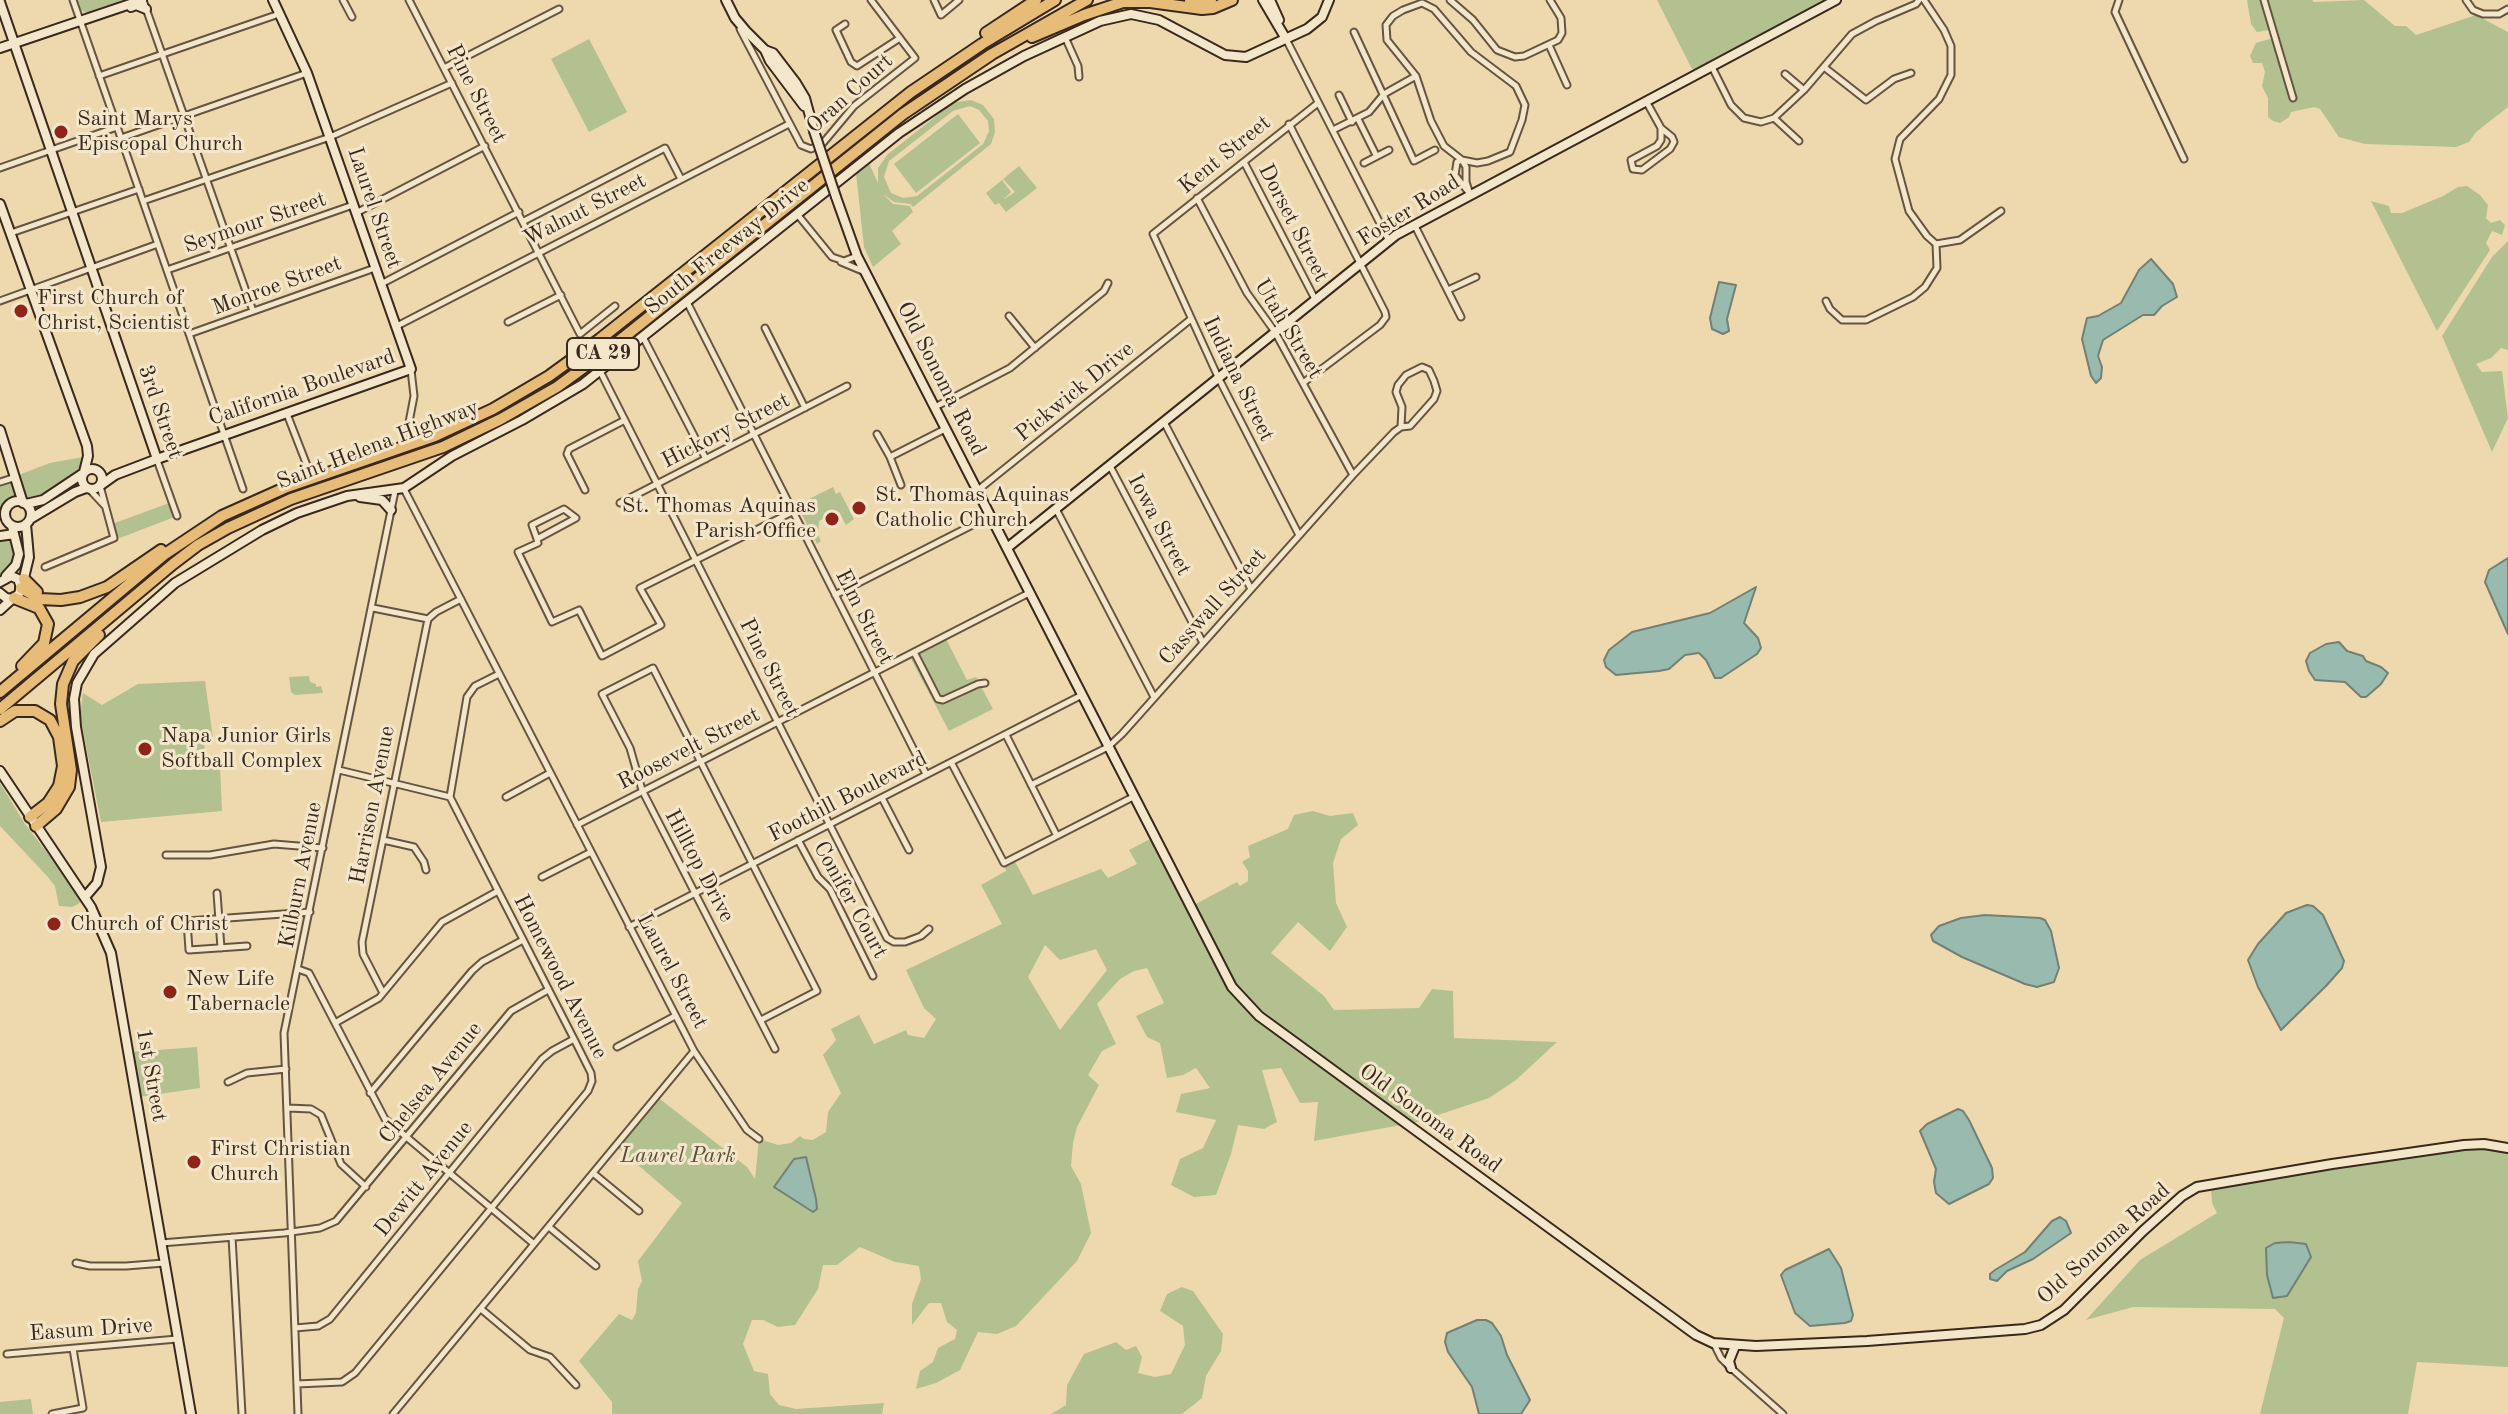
<!DOCTYPE html>
<style>
body{margin:0}
canvas{display:block;background:#eed9af}
</style>
<canvas width="2508" height="1414"></canvas>
<script>
const context = document.querySelector('canvas').getContext('2d');
context.lineJoin = 'round';
function paint(path, color) { context.fillStyle = color; context.fill(path, 'evenodd'); }
const toPath = rows => new Path2D(rows.map(r => 'M' + r).join(''));
function stroke(path, color, width, dash) { context.strokeStyle = color; context.lineWidth = width; context.lineCap = dash ? 'butt' : 'round'; context.setLineDash(dash || []); context.stroke(path); }
function drawText(font, color, halo, rows, align = 'center') {
  context.font = font + ' "Old Standard TT",serif'; context.lineWidth = 6; context.setLineDash([]); context.textBaseline = 'middle'; context.strokeStyle = halo; context.fillStyle = color; for (const [text, x, y, turn = 0] of rows) {
    context.save(); context.translate(x, y); context.rotate((+turn || 0) * Math.PI / 180); context.textAlign = isNaN(turn) ? turn : align; if (halo) context.strokeText(text, 0, 0); context.fillText(text, 0, 0); context.restore();
  }
}
paint(toPath([
 [77,0,123,0,87,13,80,10],
 [1657,0,1836,0,1712,67,1692,69],
 [2247,0,2312,0,2314,2,2364,0,2395,26,2406,26,2416,35,2476,15,2508,32,2508,107,2476,132,2469,142,2456,147,2365,144,2339,137,2320,109,2314,107,2291,112,2289,117,2280,123,2273,121,2268,117,2268,98,2262,86,2265,72,2262,63,2253,63,2250,56,2256,43,2270,39,2277,41,2271,25,2269,30,2257,32,2251,24],
 [589,39,627,112,589,132,551,59],
 [971,100,983,105,994,119,995,132,991,144,913,207,910,204,894,202,883,194,893,204,910,206,913,212,892,231,901,244,873,267,864,247,856,173,869,163,878,183,878,168,888,154,949,106,957,102],
 [970,106,979,110,988,121,989,131,983,144,917,196,903,198,891,193,884,177,889,161,953,111],
 [958,114,980,143,916,193,894,164],
 [1019,166,1037,188,1006,212,999,203,995,205,986,193,1002,180,1011,192,1003,200,1015,192,1003,179],
 [2467,186,2480,195,2488,205,2486,218,2491,223,2500,220,2505,225,2502,235,2492,231,2486,243,2490,250,2437,331,2371,201,2389,206,2391,213,2402,213,2443,196,2458,187],
 [2508,241,2508,350,2501,348,2491,358,2476,364,2482,372,2502,371,2508,418,2492,452,2442,336,2492,257],
 [88,456,84,472,43,500,11,503,0,517,0,482,50,463],
 [833,487,836,494,840,492,854,519,846,525,839,512,819,521,818,535,821,541,817,544,797,505],
 [172,502,177,516,120,538,115,532,112,524],
 [14,534,19,554,0,582,0,536],
 [945,637,967,680,976,677,993,709,949,731,909,655],
 [309,676,310,682,316,684,316,687,321,686,323,693,295,695,291,692,289,677],
 [205,681,213,738,204,740,205,760,216,759,220,766,222,811,101,822,80,716,83,693,102,705,138,684],
 [0,771,0,783,25,824,72,885,81,901,78,904,72,907,59,906,55,886,47,876,0,826],
 [1313,811,1330,816,1353,813,1358,825,1341,839,1333,863,1336,903,1347,927,1330,951,1298,922,1271,953,1324,996,1334,1010,1419,1008,1432,989,1453,991,1454,1038,1557,1042,1516,1080,1489,1098,1417,1122,1314,1141,1318,1102,1300,1103,1281,1068,1262,1070,1277,1122,1264,1129,1238,1125,1231,1154,1216,1195,1194,1197,1171,1185,1180,1159,1203,1148,1216,1120,1176,1112,1181,1094,1210,1088,1196,1068,1183,1075,1167,1078,1160,1043,1147,1037,1136,1016,1164,1003,1147,968,1134,971,1120,979,1097,1004,1116,1044,1102,1051,1088,1075,1099,1085,1077,1127,1073,1143,1071,1166,1081,1184,1091,1233,1077,1261,1016,1326,997,1334,978,1332,960,1370,936,1383,916,1389,920,1371,933,1362,938,1348,955,1339,957,1330,947,1322,941,1303,929,1303,912,1325,912,1304,921,1279,919,1266,895,1262,860,1247,837,1265,823,1265,818,1289,795,1325,778,1327,763,1320,752,1320,743,1344,754,1371,768,1374,770,1394,779,1405,796,1409,884,1403,882,1414,612,1414,612,1402,579,1361,619,1314,632,1320,636,1313,638,1289,642,1281,638,1261,682,1203,616,1146,656,1096,747,1167,755,1179,759,1139,778,1145,791,1143,800,1136,804,1139,813,1140,826,1132,828,1112,841,1093,823,1055,836,1040,831,1029,859,1015,874,1044,906,1030,908,1035,924,1038,936,1019,924,1008,906,970,1002,924,981,885,1006,871,1004,863,1013,858,1033,895,1101,869,1108,878,1137,864,1129,850,1154,837,1190,907,1237,882,1240,886,1248,881,1248,871,1242,862,1250,857,1248,846,1288,829,1294,815],
 [1045,945,1060,960,1096,949,1107,970,1060,1030,1028,977],
 [794,1159,812,1212,775,1186],
 [197,1047,200,1088,139,1097,131,1052],
 [2497,1146,2508,1150,2508,1367,2417,1362,2408,1414,2260,1414,2284,1318,2275,1309,2133,1307,2086,1320,2140,1260,2217,1213,2212,1203,2211,1188,2218,1182],
 [1182,1287,1193,1291,1223,1334,1221,1351,1206,1376,1202,1398,1182,1414,1051,1414,1066,1405,1067,1385,1084,1354,1116,1342,1126,1350,1136,1346,1142,1357,1138,1373,1155,1377,1171,1374,1185,1345,1183,1326,1160,1311,1167,1294],
 [31,1399,33,1414,0,1414,0,1402]
]), '#b3c08f');
const water = toPath([
 [2151,259,2173,284,2177,297,2162,306,2154,315,2143,315,2103,340,2098,356,2102,367,2101,378,2096,383,2091,376,2082,339,2087,318,2098,316,2121,303,2139,270,2151,259],
 [1719,282,1736,285,1727,319,1729,331,1723,334,1712,329,1710,318,1719,282],
 [2508,558,2508,634,2485,582,2489,570,2508,558],
 [1756,587,1744,623,1758,638,1761,648,1757,654,1721,678,1715,678,1706,660,1699,653,1685,655,1669,669,1659,671,1616,675,1606,667,1604,660,1609,650,1632,632,1710,613,1756,587],
 [2339,642,2347,651,2363,656,2366,661,2381,667,2388,673,2381,684,2366,697,2361,697,2345,682,2315,680,2309,671,2306,661,2310,653,2326,644,2339,642],
 [2307,905,2313,906,2323,915,2344,961,2342,968,2326,986,2281,1030,2258,987,2248,960,2258,944,2286,913,2307,905],
 [1985,915,2040,918,2045,920,2051,931,2059,968,2054,982,2037,987,2025,984,1962,957,1933,941,1931,935,1939,926,1961,918,1985,915],
 [1958,1109,1963,1111,1969,1120,1992,1168,1993,1178,1989,1184,1949,1204,1936,1193,1934,1182,1936,1169,1920,1131,1927,1124,1958,1109],
 [806,1157,816,1199,817,1209,813,1212,774,1187,794,1159,806,1157],
 [2060,1217,2066,1221,2071,1233,2033,1259,2007,1271,1997,1281,1990,1279,1990,1274,1995,1270,2025,1252,2052,1221,2060,1217],
 [2289,1242,2306,1244,2311,1257,2287,1296,2273,1298,2267,1275,2266,1248,2275,1243,2289,1242],
 [1829,1249,1841,1268,1853,1315,1851,1321,1845,1323,1810,1326,1795,1313,1781,1275,1785,1270,1829,1249],
 [1477,1320,1486,1320,1492,1323,1501,1336,1507,1355,1530,1400,1521,1414,1479,1414,1472,1387,1448,1352,1445,1342,1447,1333,1477,1320]
]);
paint(water, '#99baae');
stroke(water, '#738074', 2);
const street = toPath([
 [73,0,243,489],
 [143,0,253,311],
 [343,0,352,17],
 [409,0,580,334,615,306],
 [934,0,941,15,959,0],
 [1450,0,1473,20,1497,50,1515,57,1524,56,1558,40,1562,33,1561,18,1550,0],
 [2119,0,2115,12,2184,159],
 [2264,0,2293,98],
 [2466,0,2473,10,2483,14,2499,14,2508,9],
 [845,24,836,30,851,62,857,66,900,38],
 [740,29,801,145,811,149,823,143,854,106,915,58,871,0],
 [1354,32,1414,161,1435,150],
 [1065,37,1078,66,1079,77],
 [1286,39,1389,241],
 [1549,45,1567,85],
 [1712,67,1731,105,1744,118,1761,122,1774,118,1804,90,1852,34,1876,21,1916,4,1919,0],
 [1824,67,1866,100,1894,79,1911,73],
 [444,68,559,9],
 [1785,74,1804,90],
 [99,76,279,14],
 [1339,95,1352,122],
 [1646,101,1661,128,1672,137,1674,142,1670,149,1642,170,1633,169,1631,160,1657,146,1661,140,1661,128],
 [1774,118,1799,141],
 [1358,119,1376,155],
 [1289,124,1385,312,1386,317,1380,325,1303,383],
 [1333,130,1369,112,1384,94,1416,76],
 [121,138,307,73],
 [1462,160,1477,163,1488,161,1510,152,1522,120,1525,105,1516,86,1471,52,1434,9,1422,3,1403,10,1393,16,1386,25,1387,40,1416,76,1431,121,1444,146,1462,160,1466,167,1466,182,1470,194],
 [1462,160,1457,162,1455,175,1470,194],
 [1244,162,1315,299],
 [1364,163,1389,150],
 [0,168,117,127],
 [1197,198,1247,293,1275,332,1353,475],
 [143,201,330,137,452,83],
 [356,213,485,146],
 [797,214,832,257,844,261,857,256],
 [524,221,665,148,681,179],
 [1415,226,1461,317],
 [11,233,139,189],
 [1936,244,1960,240,2001,211],
 [841,262,865,272],
 [167,270,353,205],
 [381,284,519,212],
 [1448,290,1476,277],
 [0,301,158,244],
 [1826,301,1830,309,1842,320,1866,320,1913,297,1925,287,1937,268,1936,244,1927,236,1909,211,1895,159,1900,139,1939,99,1951,75,1951,46,1944,30,1924,0],
 [687,302,926,774],
 [1009,316,1035,348],
 [508,322,561,295],
 [397,326,789,124],
 [765,328,805,408],
 [189,334,375,268],
 [643,337,706,459],
 [600,371,887,938,894,942,905,942,921,936,929,929],
 [935,407,1010,368,1104,291,1108,283],
 [287,414,308,468],
 [1164,422,1251,589],
 [407,433,414,396,411,370],
 [877,434,890,457,945,429],
 [890,457,901,485],
 [157,460,177,516],
 [1110,466,1203,643],
 [0,482,13,478],
 [404,489,694,1051,747,1130,759,1139],
 [90,490,105,506],
 [585,490,567,454,569,449,625,420],
 [978,490,1191,319],
 [620,503,847,386],
 [1056,509,1154,697],
 [1299,535,1218,377,1153,234,1318,103],
 [537,539,576,518,564,509,532,525,537,539,538,543,518,552,552,622,579,610,602,656,661,625,640,588,792,512],
 [45,567,114,538,100,486],
 [835,595,990,516],
 [373,608,428,619,436,612,461,599],
 [914,652,938,699,943,700,978,684,985,683],
 [1006,735,1057,836],
 [951,762,1004,863,1133,797],
 [339,770,450,797],
 [1031,785,1108,747,1122,734,1353,475,1394,432,1401,427,1410,426,1434,399,1437,391,1434,381,1429,370,1422,367,1406,375,1398,385,1396,392,1402,407,1401,427],
 [506,797,550,773],
 [882,798,909,850],
 [577,825,1029,593],
 [383,840,414,847,424,862,426,870],
 [798,840,818,877,830,889,873,976],
 [166,855,210,855,274,844,323,848],
 [542,877,591,852],
 [217,893,221,948],
 [629,927,1082,695],
 [247,946,189,950,187,921,310,912],
 [298,969,309,973,385,1119,534,1244],
 [383,993,363,954,362,942,428,619],
 [761,1020,817,991,653,668,602,694,630,748,642,790,775,1049],
 [335,1023,379,998,442,922,498,891],
 [617,1047,675,1016],
 [228,1082,247,1073,286,1069],
 [370,1093,472,971,482,962,523,940],
 [288,1108,311,1109,321,1115,341,1164,366,1187],
 [593,1173,639,1211],
 [549,1227,596,1266],
 [232,1237,242,1414],
 [161,1243,284,1233,320,1228,336,1221,511,1011,548,990],
 [76,1263,90,1266,126,1266,164,1263],
 [481,1309,530,1350,550,1357,576,1385],
 [295,1328,318,1326,330,1319,542,1059,552,1051,574,1039],
 [1714,1344,1721,1358,1731,1368,1783,1414],
 [7,1354,177,1339],
 [297,1384,342,1382,355,1373,588,1091,592,1081,591,1073,574,1039,450,797,467,697,475,686,499,674],
 [52,1414,83,1408,73,1349],
 [298,1414,284,1033,395,491],
 [393,1414,694,1051]
]);
const secondary = toPath([
 [726,0,735,18,746,31,765,50,773,53,796,83,805,98,814,131],
 [1263,0,1286,39],
 [1270,0,1279,20],
 [0,2,157,459],
 [131,7,136,5,146,9],
 [0,48,142,0],
 [765,50,770,61,804,106],
 [836,197,857,256,1232,987,1259,1016,1696,1335,1713,1343,1756,1346,1867,1341,2025,1329,2041,1325,2064,1310,2143,1231,2182,1196,2197,1187,2332,1164,2464,1145,2484,1144,2508,1148],
 [0,204,87,446,88,456,84,472],
 [0,430,23,503],
 '82 479a10 10 0 1 1 20 0a10 10 0 1 1-20 0Z',
 [101,485,115,475,157,459,411,369,307,73,273,0],
 [360,497,382,500,391,510],
 '5 514a13 13 0 1 1 26 0a13 13 0 1 1-26 0Z',
 [26,504,43,500,82,474],
 [30,519,75,492,86,488],
 [0,536,14,534],
 [1007,548,1396,235,1836,0],
 [6,576,16,565,19,554,12,526],
 [0,582,11,576,18,579,21,587,19,594,12,599,6,598,0,593],
 [23,582,29,557,26,524],
 [0,610,12,599],
 [0,771,91,907,111,953,191,1414],
 [85,897,97,883,101,867,76,727,74,699,77,683,94,654,175,583,262,530,297,513,347,496,404,488,452,456,522,420,583,384,899,133,965,89,1024,56,1100,21,1131,14,1159,20,1225,55,1246,57,1307,29,1322,17,1329,0],
 [1731,1368,1729,1361,1735,1346]
]);
const highway = toPath([
 [1190,0,1200,2,1211,0],
 [986,33,1036,0],
 [1032,37,1084,15,1123,2,1150,2,1202,9,1213,8,1232,0],
 [24,579,37,592],
 [21,588,40,599,61,600,80,597,107,587,161,550],
 [14,598,39,608,48,624,44,643,22,666],
 [0,692,165,554,222,516,287,487,435,436,493,409,549,376,600,339,911,92,982,44,1055,0],
 [0,709,173,564,198,545,228,528,291,499,443,447,501,419,557,387,609,349,903,114,992,54,1087,0],
 [0,721,15,711,35,711,50,720,59,737,63,766,59,786,48,803,30,817],
 [36,826,56,809,69,787,71,770,61,704,63,684,73,661,99,635]
]);
stroke(street, '#665441', 9);
stroke(secondary, '#39281c', 12);
stroke(highway, '#39281c', 14);
stroke(street, '#f4e6cb', 5);
stroke(secondary, '#f4e6cb', 8);
stroke(highway, '#e7bc78', 10);
const secondaryBridge = toPath([
 [814,131,836,197]
]);
stroke(secondaryBridge, '#39281c', 12, []);
stroke(secondaryBridge, '#f4e6cb', 8);
for (const [x, y, r, color] of [
 [61,132,8,"#8f2418"],
 [21,311,8,"#8f2418"],
 [859,508,8,"#8f2418"],
 [832,519,8,"#8f2418"],
 [145,749,8,"#8f2418"],
 [54,924,8,"#8f2418"],
 [170,992,8,"#8f2418"],
 [194,1162,8,"#8f2418"]
]) { const dot = new Path2D(); dot.arc(x, y, r, 0, 2 * Math.PI); context.fillStyle = color; context.fill(dot); stroke(dot, '#f4e6cb', 3); }
for (const [x, y, w] of [
 [603,354,72]
]) { const box = new Path2D(); box.roundRect(x - w / 2, y - 16, w, 32, 6); context.fillStyle = '#f4e6cb'; context.fill(box); stroke(box, '#39281c', 2); }
drawText('bold 20px', '#39281c', null, [
 ["CA 29",603,354]
]);
drawText('22px', '#39281c', '#f4e6cb', [
 ["Pine Street",476,94,63],
 ["Oran Court",850,94,-42],
 ["Kent Street",1225,155,-39],
 ["Laurel Street",374,208,71],
 ["Walnut Street",585,210,-27],
 ["Foster Road",1409,211,-32],
 ["Seymour Street",255,223,-19],
 ["Dorset Street",1293,223,63],
 ["South Freeway Drive",727,247,-39],
 ["Monroe Street",277,286,-20],
 ["Utah Street",1288,329,59],
 ["Old Sonoma Road",941,379,63],
 ["Indiana Street",1238,379,64],
 ["California Boulevard",302,388,-19],
 ["Pickwick Drive",1075,392,-39],
 ["3rd Street",160,412,71],
 ["Hickory Street",726,431,-27],
 ["Saint Helena Highway",378,445,-21],
 ["Iowa Street",1159,525,62],
 ["Casswall Street",1213,607,-48],
 ["Elm Street",864,617,63],
 ["Pine Street",769,668,63],
 ["Roosevelt Street",689,749,-27],
 ["Foothill Boulevard",848,797,-27],
 ["Harrison Avenue",373,805,-79],
 ["Hilltop Drive",699,866,62],
 ["Kilburn Avenue",301,875,-79],
 ["Conifer Court",850,900,61],
 ["Laurel Street",672,971,62],
 ["Homewood Avenue",560,977,63],
 ["1st Street",151,1075,80],
 ["Chelsea Avenue",431,1083,-51],
 ["Old Sonoma Road",1430,1119,36],
 ["Dewitt Avenue",424,1179,-51],
 ["Old Sonoma Road",2104,1244,-42],
 ["Easum Drive",91,1330,-4]
]);
drawText('22px', '#39281c', '#f4e6cb', [
 ["Saint Marys",77,119],
 ["Episcopal Church",77,144],
 ["First Church of",37,298],
 ["Christ, Scientist",37,323],
 ["St. Thomas Aquinas",875,495],
 ["Catholic Church",875,520],
 ["St. Thomas Aquinas",816,506,"right"],
 ["Parish Office",816,531,"right"],
 ["Napa Junior Girls",161,736],
 ["Softball Complex",161,761],
 ["Church of Christ",70,924],
 ["New Life",186,979],
 ["Tabernacle",186,1004],
 ["First Christian",210,1149],
 ["Church",210,1174]
], 'left');
drawText('italic 22px', '#584e39', '#f4e6cb', [
 ["Laurel Park",678,1156]
]);
</script>
